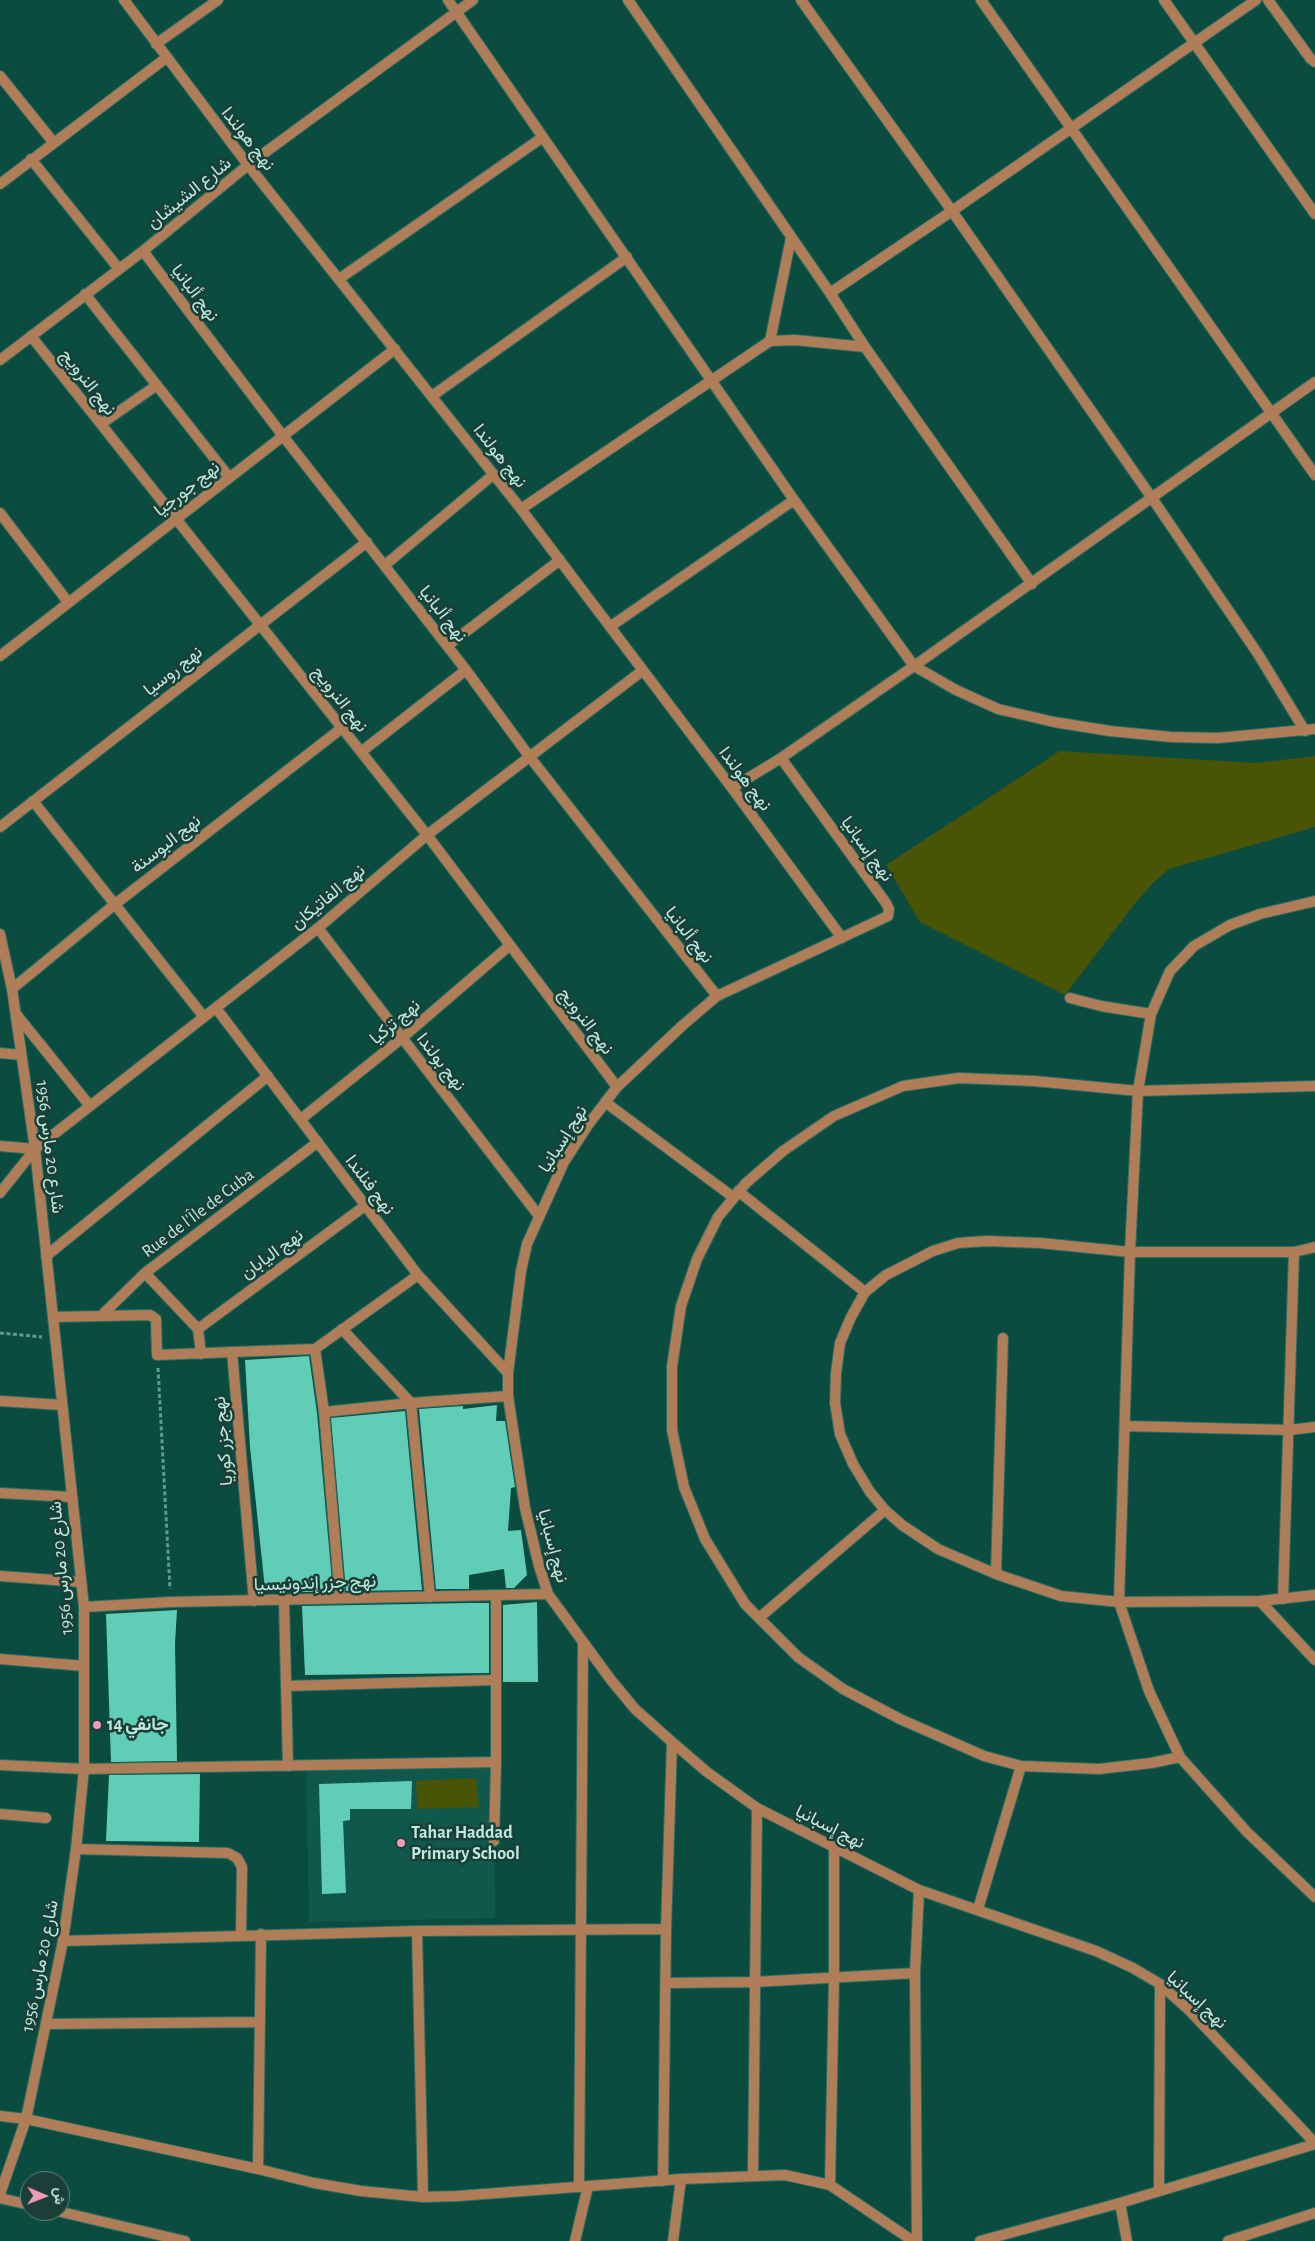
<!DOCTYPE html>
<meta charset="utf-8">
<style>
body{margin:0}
#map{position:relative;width:1315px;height:2241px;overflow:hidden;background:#0b4c41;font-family:"Alegreya Sans",Vazirmatn,sans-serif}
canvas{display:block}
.north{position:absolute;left:20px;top:2171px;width:50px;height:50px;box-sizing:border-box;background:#1b3e36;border:1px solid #5b837a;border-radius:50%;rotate:91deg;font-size:14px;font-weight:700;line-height:20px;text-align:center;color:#baebdf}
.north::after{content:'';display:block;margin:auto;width:18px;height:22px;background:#f09ab7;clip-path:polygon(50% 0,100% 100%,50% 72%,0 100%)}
</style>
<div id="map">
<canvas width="1315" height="2241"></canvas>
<div class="north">ش</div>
</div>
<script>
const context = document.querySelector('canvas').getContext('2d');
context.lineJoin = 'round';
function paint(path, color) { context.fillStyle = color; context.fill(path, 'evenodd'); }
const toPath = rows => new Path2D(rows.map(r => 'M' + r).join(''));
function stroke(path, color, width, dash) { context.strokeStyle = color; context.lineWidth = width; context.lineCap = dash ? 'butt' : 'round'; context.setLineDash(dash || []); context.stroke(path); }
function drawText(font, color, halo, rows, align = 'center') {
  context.font = font + ' "Alegreya Sans",Vazirmatn,sans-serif'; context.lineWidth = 5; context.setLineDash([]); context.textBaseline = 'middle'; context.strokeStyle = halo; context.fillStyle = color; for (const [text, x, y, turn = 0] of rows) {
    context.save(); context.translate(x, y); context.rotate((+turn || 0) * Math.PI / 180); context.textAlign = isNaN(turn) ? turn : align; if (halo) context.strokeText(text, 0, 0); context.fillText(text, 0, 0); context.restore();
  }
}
paint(toPath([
 [493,1766,495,1918,309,1922,306,1768]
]), '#10584c');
paint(toPath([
 [1060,751,1255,763,1315,756,1315,827,1169,869,1153,883,1133,906,1065,995,920,922,886,865],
 [476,1778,479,1807,417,1809,416,1781]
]), '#495405');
paint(toPath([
 [309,1356,317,1413,333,1592,302,1592,302,1589,265,1589,250,1447,245,1360],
 [497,1405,496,1421,505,1421,515,1487,511,1488,508,1531,521,1530,527,1575,514,1588,506,1588,504,1569,469,1575,469,1589,436,1589,419,1409,463,1406,463,1409],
 [405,1411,422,1590,346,1591,331,1418],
 [537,1602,538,1682,503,1682,503,1605],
 [470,1603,489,1603,489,1673,305,1675,302,1606],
 [177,1610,175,1644,177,1761,111,1762,106,1614],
 [200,1774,199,1842,106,1841,109,1775],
 [412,1781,411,1809,350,1809,350,1820,343,1821,346,1893,322,1894,319,1784]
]), '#60ceb7');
const pedestrian = toPath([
 [1120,2203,1127,2241]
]);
const minor = toPath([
 [124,0,248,165,521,509,732,788,842,938],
 [448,0,794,500,914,666,956,690,998,709,1054,722,1110,731,1171,737,1218,738,1315,729],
 [628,0,830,293,865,347,1032,584],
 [801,0,952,211,1152,498,1258,654,1305,731],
 [981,0,1315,475],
 [1164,0,1315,214],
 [1268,0,1310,58,1315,62],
 [156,44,218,0],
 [0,76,54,143,0,184],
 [54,143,166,58],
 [31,159,119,269],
 [143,251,283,436,466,670,529,756,717,996],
 [339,279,543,137],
 [830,293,952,211,1256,0],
 [85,294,229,477],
 [31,336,427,835,617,1087],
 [770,341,791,238],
 [0,360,143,251,248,165,473,0],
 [432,396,627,257],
 [101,424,157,385],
 [521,509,770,341,795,340,865,347],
 [0,513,68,602],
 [385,565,494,474],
 [611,626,794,500],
 [447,646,560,560],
 [0,656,395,349],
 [361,752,466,670],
 [781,758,886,903,889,909,888,916,717,996,683,1025,617,1087,588,1125,564,1162,527,1244,521,1271,508,1373,508,1396,525,1508,539,1566,548,1594,611,1680,635,1709,672,1742,707,1772,757,1808,919,1890,1096,1951,1133,1968,1160,1984,1190,2011,1315,2143],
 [732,788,781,758,914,666,1315,382],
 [33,801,204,1017],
 [0,827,367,542],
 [1315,901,1260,914,1230,925,1194,946,1170,971,1151,1014,1138,1091,1130,1252,1119,1602,1149,1691,1180,1757,1247,1832,1315,1897],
 [318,928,539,1216],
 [12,989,114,905,342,728],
 [1070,998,1101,1006,1151,1014],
 [216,1008,418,1275,508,1373],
 [16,1014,90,1106],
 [0,1053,21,1055],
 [605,1102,733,1197],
 [301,1119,402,1038,509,946],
 [0,1146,35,1149,318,928,427,835,642,671],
 [738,1191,865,1292],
 [1315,1247,1294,1252,1130,1252,1040,1243,987,1241,958,1243,933,1251,886,1275,865,1292,851,1317,840,1343,836,1373,835,1403,840,1434,853,1464,870,1492,885,1510,902,1525,938,1549,996,1574,1061,1596,1119,1602,1260,1601,1315,1595],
 [46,1256,268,1076],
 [145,1273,198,1329,201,1354],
 [102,1315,145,1273,318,1142],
 [53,1317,150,1315,156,1319,157,1355,232,1352,254,1601],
 [198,1329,366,1205],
 [342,1329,411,1403,508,1396],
 [315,1349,418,1275],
 [232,1352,315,1349,324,1412,340,1598],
 [0,1401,62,1405],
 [324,1412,411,1403,430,1597],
 [1125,1426,1289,1430,1315,1427],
 [0,1493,71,1497],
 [996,1574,1003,1338],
 [0,1576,81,1582],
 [1283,1599,1294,1252],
 [284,1600,288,1766],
 [1260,1601,1315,1660],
 [84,1607,170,1602,548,1594],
 [759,1618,885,1510],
 [0,1659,84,1666],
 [286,1686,495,1680],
 [1180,1757,1151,1763,1099,1769,1021,1766,984,1756,900,1719,843,1689,798,1657,745,1604,705,1539,684,1487,672,1430,672,1367,681,1306,697,1259,718,1217,746,1183,783,1151,834,1116,903,1086,959,1078,1034,1081,1138,1091,1315,1086],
 [0,1765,84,1769,496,1762],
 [0,1814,46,1818],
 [494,1841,496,1762,496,1597],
 [76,1849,228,1853,237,1858,242,1867,241,1935],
 [978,1909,1021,1766],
 [417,1931,423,2197],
 [63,1941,417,1931,666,1929],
 [666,1983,754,1982,915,1973],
 [46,2024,260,2022],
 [0,2116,26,2119,258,2169,314,2183,361,2191,423,2197,458,2196,681,2179,785,2175,830,2185,913,2241],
 [258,2169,261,1934],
 [753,2175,757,1808],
 [663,2181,666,1929,672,1742],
 [830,2185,834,1977,834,1846],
 [579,2187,583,1644],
 [1159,2191,1160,1984],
 [0,2198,30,2205],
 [57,2211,185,2241],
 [575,2241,588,2186],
 [673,2241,681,2179],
 [917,2241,915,1973,919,1890],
 [980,2241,1120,2203,1315,2144],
 [1228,2241,1315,2213]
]);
const tertiary = toPath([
 [0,934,12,989,35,1149,84,1607,84,1769,76,1849,63,1941,26,2119,0,2194],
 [0,1193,35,1149]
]);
stroke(pedestrian, '#2e6c61', 12);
stroke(minor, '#2e6c61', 12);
stroke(tertiary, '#2e6c61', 12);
stroke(toPath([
 [0,1333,42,1337],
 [158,1368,170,1589]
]), '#619a8f', 3, [4, 2.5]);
stroke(pedestrian, '#af7e59', 10);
stroke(minor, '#af7e59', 10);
stroke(tertiary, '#af7e59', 10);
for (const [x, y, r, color] of [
 [97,1725,5,"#f09ab7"],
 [401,1843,5,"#f09ab7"]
]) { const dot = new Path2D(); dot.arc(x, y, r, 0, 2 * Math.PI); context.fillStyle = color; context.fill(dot); stroke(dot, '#1b3e36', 2); }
drawText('18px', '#baebdf', '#1b3e36', [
 ["نهج هولندا",248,139,52],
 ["شارع الشيشان",189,193,-39],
 ["نهج ألبانيا",195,293,53],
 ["نهج النرويج",88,382,52],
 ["نهج هولندا",500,456,52],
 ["نهج جورجيا",187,489,-38],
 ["نهج ألبانيا",443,614,52],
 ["نهج روسيا",173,671,-38],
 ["نهج النرويج",340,699,52],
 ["نهج هولندا",745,779,53],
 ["نهج البوسنة",166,844,-38],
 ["نهج إسبانيا",867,849,54],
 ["نهج الفاتيكان",328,897,-40],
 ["نهج ألبانيا",689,935,52],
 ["نهج النرويج",586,1021,53],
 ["نهج تركيا",395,1022,-40],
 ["نهج بولندا",441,1062,52],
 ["نهج إسبانيا",563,1139,-58],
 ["شارع 20 مارس 1956",50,1147,83],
 ["نهج فنلندا",370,1185,53],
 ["Rue de l'Île de Cuba",198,1213,-37],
 ["نهج اليابان",272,1254,-36],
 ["نهج جزر كوريا",223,1441,-95],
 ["نهج إسبانيا",553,1546,75],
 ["شارع 20 مارس 1956",61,1568,-95],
 ["نهج جزر إندونيسيا",315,1583,-2],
 ["نهج إسبانيا",830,1827,27],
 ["شارع 20 مارس 1956",40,1966,-79],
 ["نهج إسبانيا",1197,2000,43]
]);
drawText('bold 18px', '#baebdf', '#1b3e36', [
 ["14 جانفي",107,1725],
 ["Tahar Haddad",411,1833],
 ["Primary School",411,1854]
], 'left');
</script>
